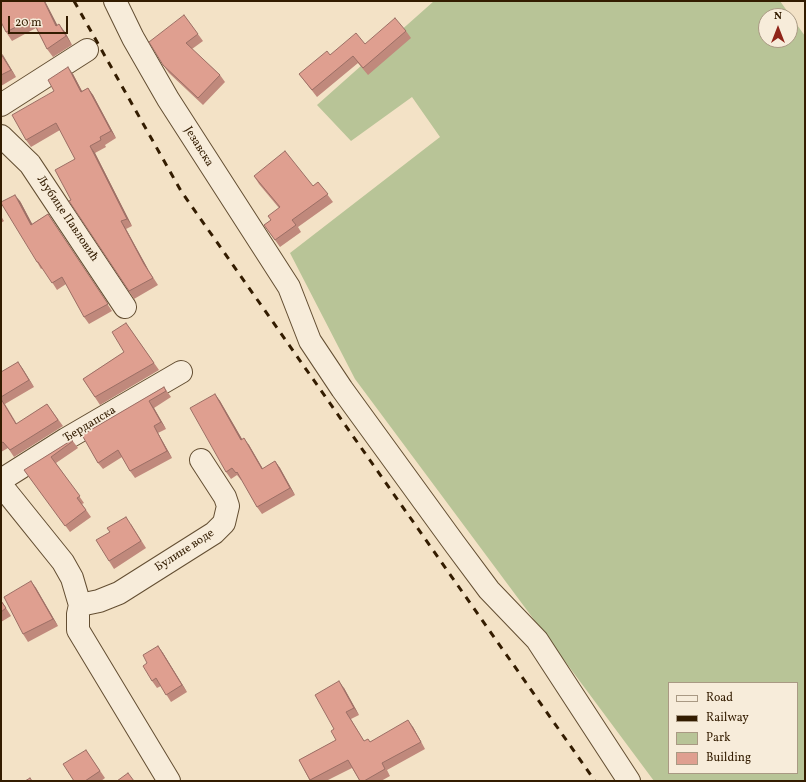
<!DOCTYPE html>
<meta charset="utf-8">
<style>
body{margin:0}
#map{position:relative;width:806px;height:782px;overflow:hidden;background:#f3e2c6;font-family:Vollkorn,serif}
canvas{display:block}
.frame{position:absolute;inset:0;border:2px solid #331c00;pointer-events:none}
.legend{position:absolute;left:668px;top:682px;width:130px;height:92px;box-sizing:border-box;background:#f7ecda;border:1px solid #a99983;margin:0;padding:5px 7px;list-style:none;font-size:12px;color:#331c00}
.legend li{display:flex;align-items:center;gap:8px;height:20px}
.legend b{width:20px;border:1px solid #a99983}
.north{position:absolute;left:758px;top:8px;width:40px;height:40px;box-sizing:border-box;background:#f7ecda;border:1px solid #a99983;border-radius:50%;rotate:0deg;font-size:11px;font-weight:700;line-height:16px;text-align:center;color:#331c00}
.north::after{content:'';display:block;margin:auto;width:14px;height:18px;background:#8f2418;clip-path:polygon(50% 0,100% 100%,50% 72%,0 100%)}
.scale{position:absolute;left:8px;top:16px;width:60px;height:18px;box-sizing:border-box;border:2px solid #331c00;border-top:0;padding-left:5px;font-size:12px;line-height:14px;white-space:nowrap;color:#331c00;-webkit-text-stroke:3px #f7ecda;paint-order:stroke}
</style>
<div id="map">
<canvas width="806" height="782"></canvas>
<div class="frame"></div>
<ul class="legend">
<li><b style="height:5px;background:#f7ecda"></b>Road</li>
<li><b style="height:5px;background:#331c00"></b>Railway</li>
<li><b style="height:11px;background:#b8c497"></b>Park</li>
<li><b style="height:11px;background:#df9f90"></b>Building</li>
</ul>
<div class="north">N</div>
<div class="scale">20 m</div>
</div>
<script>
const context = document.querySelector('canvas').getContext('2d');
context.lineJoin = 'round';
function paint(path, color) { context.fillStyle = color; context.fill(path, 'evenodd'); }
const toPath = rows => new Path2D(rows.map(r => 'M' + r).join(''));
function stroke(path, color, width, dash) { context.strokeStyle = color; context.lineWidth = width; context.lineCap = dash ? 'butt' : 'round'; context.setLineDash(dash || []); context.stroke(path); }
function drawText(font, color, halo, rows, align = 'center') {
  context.font = font + ' Vollkorn,serif'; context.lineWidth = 3.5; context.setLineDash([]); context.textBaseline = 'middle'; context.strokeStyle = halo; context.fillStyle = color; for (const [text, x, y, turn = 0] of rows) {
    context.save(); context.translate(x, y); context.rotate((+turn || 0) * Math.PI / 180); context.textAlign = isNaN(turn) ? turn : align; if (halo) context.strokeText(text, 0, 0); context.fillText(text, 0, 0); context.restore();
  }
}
paint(toPath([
 [434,1,780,1,805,36,805,781,654,781,355,379,290,253,440,137,412,97,351,141,317,105],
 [766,16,790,16,790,40,766,40],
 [669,683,797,683,797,773,669,773]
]), '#b8c497');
const minor = toPath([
 [115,1,133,38,168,99,289,287,310,341,342,389,454,543,489,590,537,640,629,781],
 [1,105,87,50],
 [1,136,30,164,125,307],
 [1,480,66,439,181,372],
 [1,485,63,562,72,578,80,605,78,614,78,630,169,781],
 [80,605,99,601,119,593,214,533,224,523,228,506,225,497,201,460]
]);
stroke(minor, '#634e32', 24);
stroke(minor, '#f7ecda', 22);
stroke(toPath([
 [74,1,181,191,595,781]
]), '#331c00', 3, [7, 7]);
paint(toPath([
 [1,1,57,25,65,32,72,45,53,57,47,49,36,28,12,41,6,32],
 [184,15,203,41,192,49,220,75,225,82,203,105,169,73,163,65],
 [406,31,411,38,368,75,358,63,317,97,299,74,330,55],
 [1,53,16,77,1,86],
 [73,74,82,91,88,88,93,95,116,138,105,145,106,147,95,153,132,226,126,229,149,271,158,285,134,299,69,201,71,200,75,159,60,130,31,147,26,140,54,91],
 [254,176,313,186,318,182,333,202,298,227,301,232,280,247,264,225,271,220,279,208,259,184],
 [20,201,32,224,48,214,112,311,89,324,84,317,66,284,57,290,43,268,41,269,37,262],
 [1,216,4,221,1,223],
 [126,323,159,370,100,405,83,379,124,352],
 [18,362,34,387,5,404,17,424,47,404,63,426,14,457,8,448,1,452,1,372],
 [164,387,171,397,154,408,166,429,158,433,172,458,135,478,130,471,122,457,103,469,98,463,82,435],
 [215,394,220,401,242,439,249,445,263,469,275,461,280,468,295,495,262,514,257,507,242,480,241,480,237,475,231,479,226,472],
 [72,440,78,448,56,463,84,503,82,504,91,517,70,532,24,470],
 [131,524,146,548,114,569,109,561],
 [31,581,36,588,58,626,28,642,23,634],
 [1,600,11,616,1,622],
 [158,646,163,653,187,692,171,702,161,686,157,688,152,681,147,663],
 [344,688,359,715,351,719,364,741,370,742,413,727,425,749,387,770,390,776,381,781,360,781,352,768,326,781,310,781,299,760,336,740,334,729],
 [86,750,105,778,101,781,74,781]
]), '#c0897c');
paint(toPath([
 [44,1,45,1,62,34,56,26],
 [59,24,65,32,72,45,66,36],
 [1,53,3,55,16,77,11,70],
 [68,67,73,74,86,99,81,92],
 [88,88,93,95,116,138,111,131],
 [90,146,95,153,132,226,127,219],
 [15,195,20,201,36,231,31,225],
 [121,221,126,229,149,271,144,264],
 [18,362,23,369,34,387,29,380],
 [215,394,220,401,246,446,241,440],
 [149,401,154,408,166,429,161,422],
 [154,426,158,433,172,458,167,451],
 [244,438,249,445,267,476,262,469],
 [275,461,280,468,295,495,290,488],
 [31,581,36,588,58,626,53,619],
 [158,646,163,653,187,692,182,685],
 [339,681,344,688,359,715,354,708],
 [408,720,413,727,425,749,421,742]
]), '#9c6f65');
const building = toPath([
 [1,1,44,1,56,26,59,24,66,36,47,49,32,19,6,32,1,22,1,1],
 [184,15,198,34,186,43,220,75,198,98,163,65,149,42,184,15],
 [395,18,406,31,363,68,353,56,312,90,299,74,327,51,330,55,356,33,365,44,395,18],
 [1,54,11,70,1,75,1,54],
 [68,67,81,92,88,88,111,131,100,137,101,140,90,146,127,219,121,221,144,264,153,278,129,291,69,201,71,200,55,170,75,159,56,123,26,140,12,115,54,91,48,80,68,67],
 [285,151,313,186,318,182,328,194,292,220,296,225,275,240,264,225,271,220,268,216,280,207,254,176,285,151],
 [15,195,31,225,48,214,108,304,84,317,62,277,52,283,38,262,37,262,1,203,1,202,15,195],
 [126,323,154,363,95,397,83,379,124,352,112,332,126,323],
 [18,362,29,380,1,397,1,372,18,362],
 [164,387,166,391,149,401,161,422,154,426,167,451,130,471,118,450,98,463,82,435,164,387],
 [215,394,241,440,244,438,262,469,275,461,290,488,257,507,237,472,236,473,232,468,226,472,190,408,215,394],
 [1,399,16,424,47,404,58,420,10,450,3,442,1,443,1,399],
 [72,440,73,441,51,457,80,496,77,498,86,510,65,526,24,470,72,440],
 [126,517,141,541,109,561,96,540,110,532,107,528,126,517],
 [31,581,53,619,23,634,4,597,31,581],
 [1,601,6,608,1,612,1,601],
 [158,646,182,685,166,695,156,678,152,681,143,666,147,663,143,655,158,646],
 [339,681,354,708,346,712,364,741,368,739,370,742,408,720,421,742,382,763,385,769,364,781,360,781,348,760,310,780,299,760,336,740,331,731,334,729,315,695,339,681],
 [86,750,100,771,85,781,74,781,63,764,86,750],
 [128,773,134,781,117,781,128,773],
 [30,778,32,781,25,781,30,778]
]);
paint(building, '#df9f90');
stroke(building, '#9c6f65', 1);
drawText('12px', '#331c00', '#f7ecda', [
 ["Језавска",198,147,58],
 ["Љубице Павловић",67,219,56],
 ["Ђердапска",90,425,-31],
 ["Булине воде",185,551,-33]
]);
</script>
